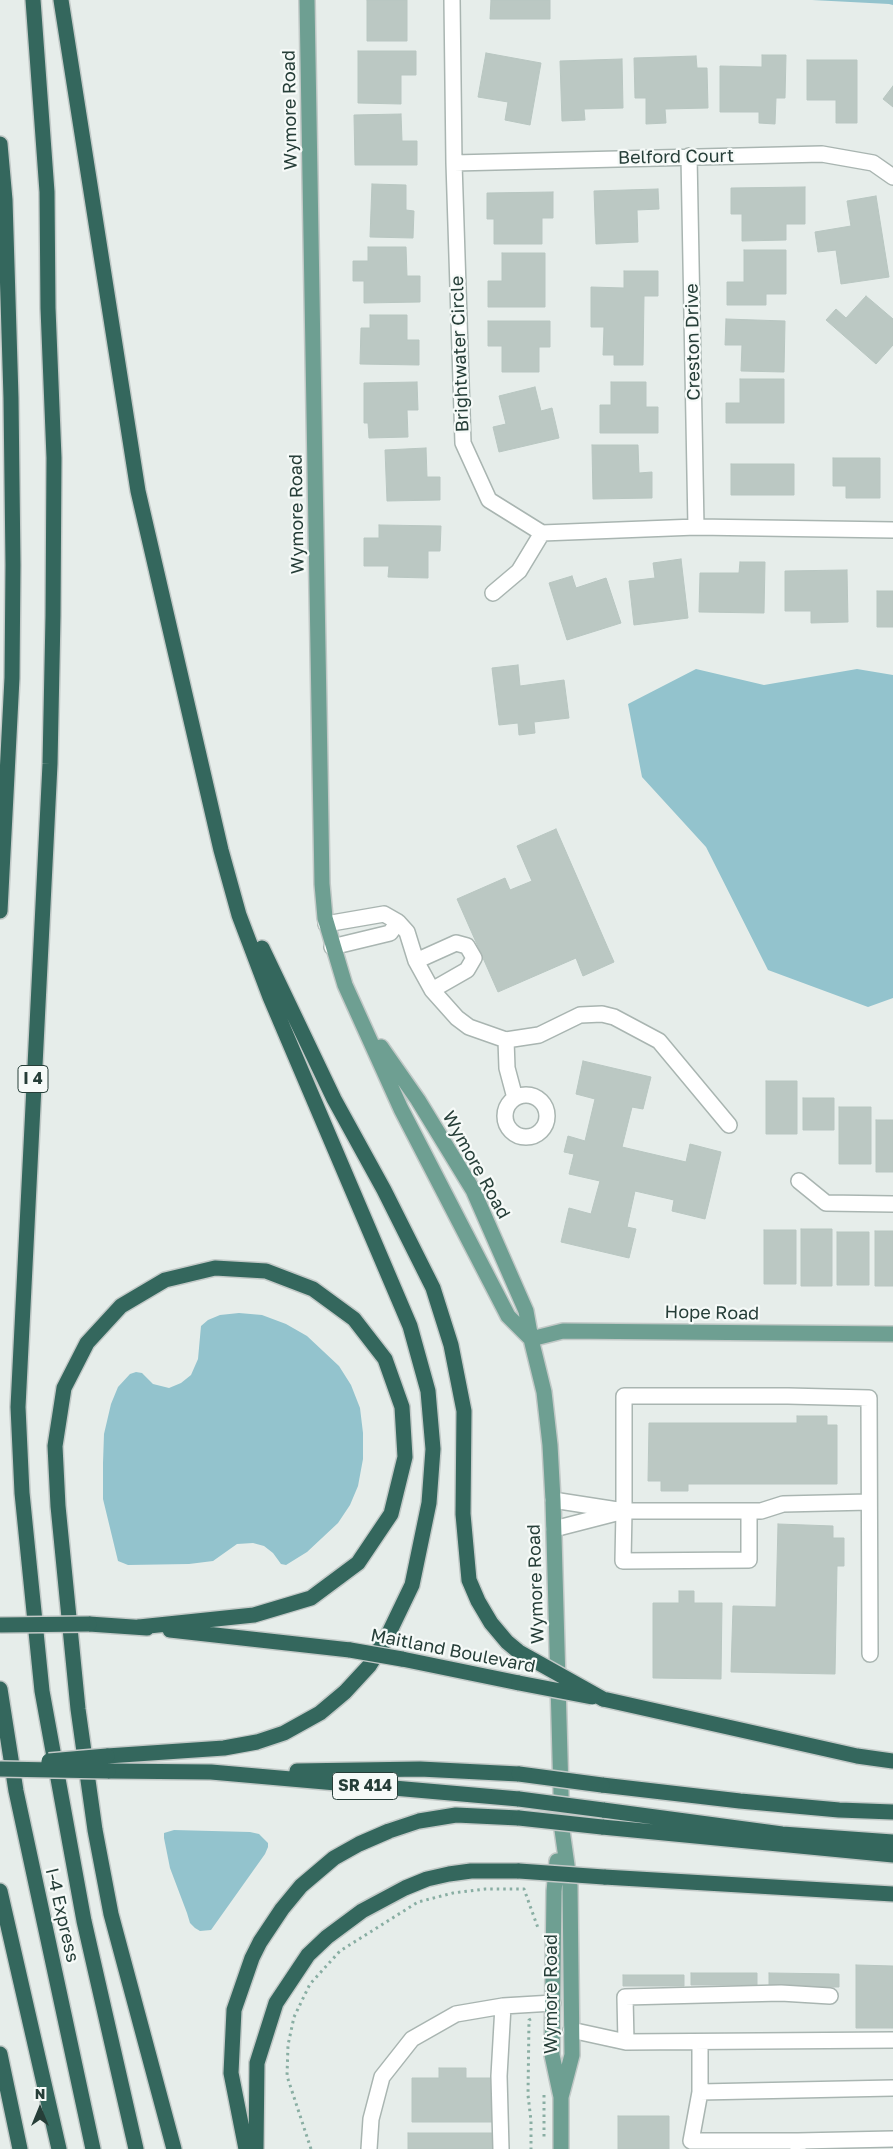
<!DOCTYPE html>
<style>
body{margin:0}
#map{position:relative;width:893px;height:2149px;overflow:hidden;background:#e6edea;font-family:"Golos Text",sans-serif}
canvas{display:block}
.north{position:absolute;left:15px;top:2084px;width:50px;height:50px;-webkit-text-stroke:4px #f6faf8;paint-order:stroke;rotate:0deg;font-size:14px;font-weight:700;line-height:20px;text-align:center;color:#263e38}
.north::after{content:'';display:block;margin:auto;width:18px;height:22px;background:#263e38;clip-path:polygon(50% 0,100% 100%,50% 72%,0 100%)}
</style>
<div id="map">
<canvas width="893" height="2149"></canvas>
<div class="north">N</div>
</div>
<script>
const context = document.querySelector('canvas').getContext('2d');
context.lineJoin = 'round';
function paint(path, color) { context.fillStyle = color; context.fill(path, 'evenodd'); }
const toPath = rows => new Path2D(rows.map(r => 'M' + r).join(''));
function stroke(path, color, width, dash) { context.strokeStyle = color; context.lineWidth = width; context.lineCap = dash ? 'butt' : 'round'; context.setLineDash(dash || []); context.stroke(path); }
function drawText(font, color, halo, rows, align = 'center') {
  context.font = font + ' "Golos Text",sans-serif'; context.lineWidth = 4.5; context.setLineDash([]); context.textBaseline = 'middle'; context.strokeStyle = halo; context.fillStyle = color; for (const [text, x, y, turn = 0] of rows) {
    context.save(); context.translate(x, y); context.rotate((+turn || 0) * Math.PI / 180); context.textAlign = isNaN(turn) ? turn : align; if (halo) context.strokeText(text, 0, 0); context.fillText(text, 0, 0); context.restore();
  }
}
paint(toPath([
 [812,0,893,0,893,5,889,4],
 [696,669,764,685,857,669,893,675,893,998,868,1007,768,970,706,847,642,777,628,704],
 [239,1313,262,1315,286,1324,307,1336,339,1366,351,1385,360,1408,363,1433,363,1459,358,1486,350,1505,338,1523,322,1538,307,1552,286,1565,281,1564,273,1553,264,1546,253,1543,237,1544,213,1561,189,1564,128,1565,118,1561,103,1499,103,1463,104,1434,111,1404,118,1387,130,1374,136,1372,142,1373,153,1384,169,1388,181,1383,191,1375,198,1359,201,1326,208,1320,220,1315],
 [174,1830,250,1832,259,1834,268,1843,268,1847,265,1854,211,1930,200,1931,195,1928,190,1923,187,1913,170,1868,164,1838,164,1833]
]), '#93c3cd');
const building = toPath([
 [367,0,407,0,407,41,367,41,367,0],
 [491,0,550,0,550,19,490,19,491,0],
 [358,51,416,51,416,75,401,75,401,104,358,103,358,51],
 [486,53,541,63,530,125,505,120,508,102,478,97,486,53],
 [762,55,786,55,785,98,776,98,775,124,759,123,759,112,720,112,720,66,762,67,762,55],
 [696,56,697,68,707,68,708,108,665,109,666,123,646,124,646,98,635,98,634,58,696,56],
 [622,59,623,108,584,109,585,120,562,121,560,61,622,59],
 [807,60,857,60,857,123,836,123,836,100,807,100,807,60],
 [893,86,893,107,883,99,893,86],
 [401,114,402,141,417,141,417,165,355,165,354,115,401,114],
 [372,184,406,185,406,210,414,211,413,238,370,237,372,184],
 [805,187,805,224,786,224,786,240,742,241,742,214,731,214,731,188,805,187],
 [658,189,659,209,637,210,638,242,596,244,594,191,658,189],
 [553,192,553,218,542,218,542,244,494,244,494,219,487,219,487,193,553,192],
 [876,196,889,277,841,284,836,250,818,252,815,232,851,226,847,201,876,196],
 [368,247,406,247,407,276,420,276,420,302,364,303,364,281,353,281,353,261,368,261,368,247],
 [744,250,786,250,786,294,766,294,766,305,727,305,727,282,744,282,744,250],
 [502,253,545,253,545,307,488,307,488,281,502,281,502,253],
 [624,271,658,271,658,296,644,296,643,365,614,365,614,355,603,355,604,327,591,327,591,287,624,288,624,271],
 [866,296,893,319,893,345,876,364,826,320,836,309,846,318,866,296],
 [370,315,407,315,407,340,419,340,419,365,360,364,361,328,370,328,370,315],
 [726,319,785,321,784,372,741,371,742,345,725,345,726,319],
 [488,321,550,321,550,347,539,347,539,372,502,372,502,346,488,346,488,321],
 [740,379,784,379,784,423,726,423,726,403,740,403,740,379],
 [417,382,418,410,407,410,408,437,369,438,368,423,364,423,364,383,417,382],
 [611,382,646,382,646,407,658,407,658,433,600,433,600,405,611,405,611,382],
 [535,387,541,411,552,408,559,438,499,452,493,427,506,424,499,396,535,387],
 [592,445,638,445,639,473,652,472,652,498,593,499,592,445],
 [426,448,427,477,440,477,440,500,387,501,385,450,426,448],
 [833,458,880,458,880,498,846,498,846,486,833,486,833,458],
 [731,464,794,464,794,495,731,495,731,464],
 [379,525,441,526,440,551,428,551,428,578,388,577,389,566,364,566,364,538,379,538,379,525],
 [681,559,688,618,634,625,629,581,655,578,653,563,681,559],
 [740,562,765,562,764,613,699,612,700,573,739,573,740,562],
 [847,570,848,622,811,623,811,611,785,611,785,571,847,570],
 [572,576,576,588,606,578,621,623,567,640,549,583,572,576],
 [877,591,893,591,893,627,877,627,877,591],
 [518,665,520,686,564,680,569,718,534,722,535,733,519,735,518,723,499,725,492,668,518,665],
 [556,829,614,962,583,976,576,958,498,992,457,899,505,878,510,890,532,881,517,846,556,829],
 [583,1061,651,1077,643,1109,632,1107,622,1147,686,1162,690,1144,721,1152,705,1219,672,1211,674,1200,635,1191,627,1227,636,1229,629,1258,561,1242,569,1208,591,1214,600,1181,569,1174,574,1154,564,1152,568,1136,585,1141,595,1099,576,1094,583,1061],
 [766,1081,797,1081,797,1134,766,1134,766,1081],
 [803,1098,834,1098,834,1130,803,1130,803,1098],
 [839,1107,871,1107,871,1164,839,1164,839,1107],
 [876,1120,893,1120,893,1172,876,1172,876,1120],
 [801,1229,832,1229,832,1286,801,1286,801,1229],
 [764,1230,796,1230,796,1284,764,1284,764,1230],
 [875,1231,893,1231,893,1286,875,1286,875,1231],
 [837,1232,869,1232,869,1285,837,1285,837,1232],
 [797,1416,827,1416,827,1425,837,1425,837,1484,688,1484,688,1491,661,1491,661,1481,648,1481,649,1423,797,1423,797,1416],
 [778,1524,833,1526,833,1538,844,1538,844,1566,837,1566,835,1674,731,1672,733,1606,776,1607,778,1524],
 [679,1591,694,1591,694,1603,722,1603,721,1679,653,1678,653,1603,679,1603,679,1591],
 [856,1965,893,1966,893,2028,856,2028,856,1965],
 [691,1973,757,1973,757,1985,691,1985,691,1973],
 [769,1973,839,1974,839,1987,769,1987,769,1973],
 [623,1975,684,1975,684,1986,623,1986,623,1975],
 [439,2068,466,2068,466,2078,493,2078,493,2122,412,2122,412,2078,439,2078,439,2068],
 [618,2116,669,2116,669,2149,618,2149,618,2116],
 [408,2133,493,2133,493,2149,408,2149,408,2133]
]);
paint(building, '#bbc8c3');
stroke(building, '#b8c6c1', 1);
const minor = toPath([
 [452,0,454,163,463,443,489,500,542,533,696,527,893,530],
 [689,156,696,527],
 [454,163,822,154,873,163,893,177],
 [493,593,519,571,542,533],
 [398,922,407,932,416,961,432,990,457,1018,469,1027,506,1040,539,1035,580,1015,602,1014,614,1017,659,1041,729,1125],
 [326,924,384,914,398,922,390,933,332,947],
 [416,961,456,943,467,946,474,958,467,970,432,990],
 [506,1040,507,1068,515,1098],
 '505 1116a21 21 0 1 1 42 0a21 21 0 1 1-42 0Z',
 [799,1181,826,1203,893,1204],
 [553,1500,624,1511,624,1396,788,1396,869,1398,870,1654],
 [624,1511,623,1561,749,1560,749,1511],
 [554,1529,624,1511,761,1511,783,1504,869,1502],
 [571,2030,626,2042,893,2040],
 [626,2042,625,1997,781,1993,830,1996],
 [700,2042,700,2092,691,2141,798,2141,798,2149],
 [700,2092,893,2088],
 [798,2141,893,2139],
 [369,2149,371,2119,382,2077,412,2039,456,2014,503,2006,553,2003],
 [501,2149,499,2076,503,2006]
]);
const major = toPath([
 [307,0,322,884,325,918,345,985,401,1109,508,1316,531,1339],
 [381,1047,418,1100,473,1190,526,1311,531,1339,544,1392,550,1445,553,1500,562,1830,570,1886,572,2055,561,2097],
 [531,1339,563,1331,893,1334],
 [557,1861,554,1891,552,2055,561,2097,561,2149]
]);
const highway = toPath([
 [33,0,47,192,48,308,54,458,53,616,50,764,18,1407,22,1493,42,1691,84,1921,136,2149],
 [61,0,138,491,221,850,239,915,270,997,410,1326,428,1391,433,1449,429,1503,412,1585,387,1637,369,1666,345,1692,320,1713,284,1733,257,1742,224,1748,107,1756],
 [0,144,5,200,11,398,13,565,12,678,0,911],
 [262,948,334,1099,384,1190,433,1288,451,1345,464,1411,463,1514,469,1580,478,1601,491,1623,507,1642,519,1652],
 [89,1624,147,1628],
 [139,1627,254,1615,311,1598,358,1563,391,1514,405,1457,402,1407,385,1359,354,1319,313,1289,266,1271,215,1268,165,1280,121,1306,87,1343,64,1388,55,1446,58,1506,78,1709,95,1830,111,1914,174,2149],
 [170,1630,350,1650],
 [402,1659,519,1683],
 [0,1689,16,1791,93,2149],
 [603,1699,857,1756,893,1761],
 [108,1771,211,1772,519,1799],
 [297,1771,420,1769,519,1774],
 [602,1785,740,1801,839,1810,893,1812],
 [603,1810,782,1834,893,1842],
 [602,1827,893,1855],
 [604,1877,893,1894],
 [0,1891,59,2149],
 [0,2054,20,2149],
 [246,2149,231,2073,234,2010,252,1958,260,1942,282,1909,301,1886,334,1858,359,1844,389,1831,419,1821,456,1815,519,1818],
 [256,2149,257,2063,276,2003,308,1955,327,1937,362,1911,405,1888,427,1879,449,1874,471,1871,519,1871]
]);
stroke(minor, '#a9b5b1', 18);
stroke(major, '#c2c9c7', 18);
stroke(highway, '#c2c9c7', 18);
stroke(toPath([
 [531,2019,529,2020,528,2095,531,2121,531,2149],
 [544,2095,544,2139],
 [311,2149,287,2076,288,2045,294,2017,310,1984,340,1951,418,1902,453,1893,485,1889,524,1889,538,1928]
]), '#89aea3', 3, [2.5, 4]);
stroke(minor, '#fff', 15);
stroke(major, '#6e9f92', 15);
stroke(highway, '#34675d', 15);
const highwayBridge = toPath([
 [0,1625,89,1624],
 [350,1650,402,1659],
 [519,1652,603,1699],
 [519,1683,592,1697],
 [49,1761,107,1756],
 [0,1769,108,1771],
 [519,1774,602,1785],
 [519,1799,603,1810],
 [519,1818,602,1827],
 [519,1871,604,1877]
]);
stroke(highwayBridge, '#c2c9c7', 18, []);
stroke(highwayBridge, '#34675d', 15);
for (const [x, y, w] of [
 [33,1079,30],
 [365,1786,65]
]) { const box = new Path2D(); box.roundRect(x - w / 2, y - 13.5, w, 27, 4); context.fillStyle = '#f6faf8'; context.fill(box); stroke(box, '#263e38', 1); }
drawText('bold 16px', '#263e38', null, [
 ["I 4",33,1079],
 ["SR 414",365,1786]
]);
drawText('18px', '#263e38', '#f6faf8', [
 ["Wymore Road",290,110,-91],
 ["Belford Court",676,157,-1],
 ["Creston Drive",693,342,-91],
 ["Brightwater Circle",460,354,-92],
 ["Wymore Road",297,514,-91],
 ["Wymore Road",476,1165,61],
 ["Hope Road",712,1313,1],
 ["Wymore Road",536,1584,-92],
 ["Maitland Boulevard",453,1651,11],
 ["I-4 Express",62,1915,77],
 ["Wymore Road",551,1994,-90]
]);
</script>
